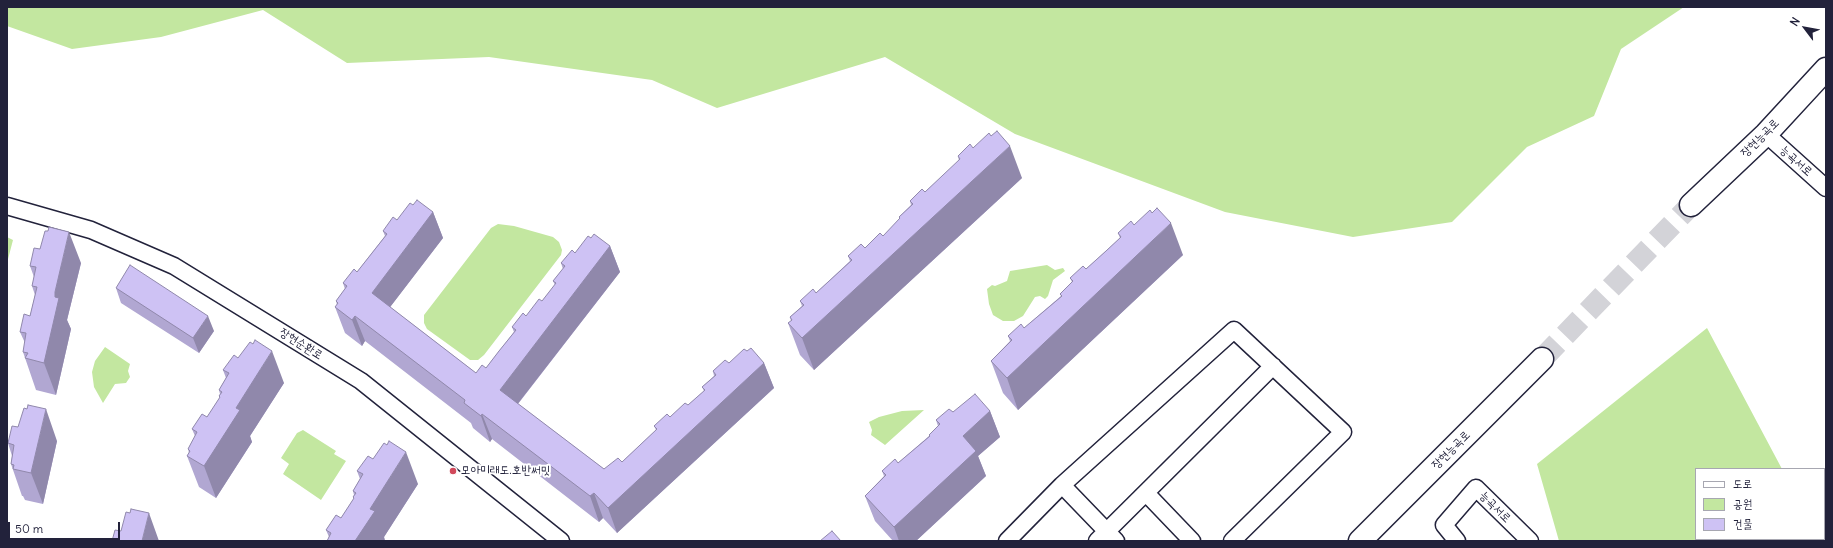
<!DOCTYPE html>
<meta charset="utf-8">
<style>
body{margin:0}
#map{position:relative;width:1833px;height:548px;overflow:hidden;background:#fff;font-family:Delius,"Poor Story",sans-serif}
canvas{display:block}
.frame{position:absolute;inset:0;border:8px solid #22223b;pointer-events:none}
.legend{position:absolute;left:1695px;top:468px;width:130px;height:72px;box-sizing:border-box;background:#fff;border:1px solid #a7a7b1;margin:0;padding:5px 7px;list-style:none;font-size:12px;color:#22223b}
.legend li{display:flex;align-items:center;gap:8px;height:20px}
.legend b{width:20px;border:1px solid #a7a7b1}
.north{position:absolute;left:1785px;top:8px;width:40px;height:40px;-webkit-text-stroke:3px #fff;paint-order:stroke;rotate:302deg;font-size:11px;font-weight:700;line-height:16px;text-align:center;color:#22223b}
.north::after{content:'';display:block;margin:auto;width:14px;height:18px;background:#22223b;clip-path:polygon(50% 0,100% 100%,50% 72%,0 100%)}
.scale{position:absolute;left:8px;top:522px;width:112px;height:18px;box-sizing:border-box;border:2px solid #22223b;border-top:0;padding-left:5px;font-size:12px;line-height:14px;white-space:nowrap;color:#22223b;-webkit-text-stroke:3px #fff;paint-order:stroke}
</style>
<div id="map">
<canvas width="1833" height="548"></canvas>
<div class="frame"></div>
<ul class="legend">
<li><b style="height:5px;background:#fff"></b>도로</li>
<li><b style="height:11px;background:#c3e7a0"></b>공원</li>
<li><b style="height:11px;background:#cec2f4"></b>건물</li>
</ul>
<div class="north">N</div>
<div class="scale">50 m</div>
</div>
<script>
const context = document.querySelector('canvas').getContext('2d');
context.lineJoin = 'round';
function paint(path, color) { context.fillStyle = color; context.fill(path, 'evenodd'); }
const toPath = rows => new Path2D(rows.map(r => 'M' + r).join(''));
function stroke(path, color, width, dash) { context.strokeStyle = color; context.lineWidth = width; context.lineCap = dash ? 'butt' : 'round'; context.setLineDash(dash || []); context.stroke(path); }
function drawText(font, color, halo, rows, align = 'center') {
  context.font = font + ' Delius,"Poor Story",sans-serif'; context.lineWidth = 4; context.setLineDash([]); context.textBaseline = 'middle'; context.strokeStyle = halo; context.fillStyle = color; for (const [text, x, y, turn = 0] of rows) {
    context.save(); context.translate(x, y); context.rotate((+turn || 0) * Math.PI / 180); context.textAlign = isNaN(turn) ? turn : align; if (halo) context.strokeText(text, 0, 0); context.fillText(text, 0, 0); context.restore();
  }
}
paint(toPath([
 [7,7,1684,7,1621,49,1594,116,1527,147,1452,222,1353,237,1225,212,1015,134,885,57,717,108,652,80,489,57,347,63,263,10,161,37,72,49,7,26],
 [498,224,514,226,553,237,559,242,562,250,561,255,484,355,478,360,470,360,427,329,424,323,424,315,491,228],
 [7,237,13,240,7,263],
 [1047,265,1055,270,1063,268,1065,271,1053,280,1048,296,1045,299,1040,296,1035,297,1023,316,1014,321,1003,321,993,315,989,304,987,289,992,285,995,286,1007,281,1010,271],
 [1707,328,1782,469,1696,469,1696,539,1819,539,1820,541,1559,541,1537,464],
 [105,347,130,364,128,371,130,377,126,383,115,384,103,403,94,387,92,372,95,361],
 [924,410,885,445,871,435,872,430,869,422,879,417,902,411],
 [303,430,336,451,334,454,346,461,321,500,283,474,289,464,281,458,297,433]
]), '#c3e7a0');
stroke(toPath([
 [1542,359,1691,205]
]), '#d3d3d8', 22, [22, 11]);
const street = toPath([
 [1766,134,1826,188],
 [7,206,91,230,174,266,361,381,561,541],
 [1062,485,1116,541],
 [1146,493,1192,541],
 [1007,541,1062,485,1234,330,1343,432,1232,541],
 [1097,541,1273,366],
 [1457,541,1444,525,1476,488,1530,541]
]);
const secondary = toPath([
 [1691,205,1766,134,1826,69],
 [1360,541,1542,359]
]);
stroke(street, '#22223b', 19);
stroke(secondary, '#22223b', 25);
stroke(street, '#fff', 16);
stroke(secondary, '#fff', 22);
paint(toPath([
 [973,148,1022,178,814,370,800,355,788,323,791,321,790,317,802,306,800,301,816,293,850,261,848,256,865,248,883,236,900,219,899,217,911,205,910,201,925,192,959,161,958,156],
 [413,205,433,212,443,238,390,307,476,373,486,368,514,332,512,327,526,316,542,301,555,285,553,281,563,269,561,263,575,253,591,238,610,246,620,272,518,404,604,469,622,462,656,430,654,426,670,417,688,405,704,391,702,387,714,376,713,371,729,363,747,351,764,363,774,388,617,533,603,518,599,522,492,439,490,442,473,428,471,423,365,341,362,346,345,333,335,307,337,305,336,301,345,289,343,283,357,272,385,236,383,231,397,220],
 [1134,225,1183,255,1018,410,1003,393,991,361,1010,341,1008,336,1024,328,1061,296,1060,294,1072,282,1070,278,1086,269,1120,238,1118,233],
 [81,263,67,320,71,329,56,395,36,390,23,352,25,343,20,332,30,316,35,295,32,286,34,277,30,266],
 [116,288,214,331,199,353,121,303],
 [238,358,284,383,250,436,252,442,216,498,199,487,187,456,189,453,188,449,195,436,192,429,207,417,220,398,219,396,220,394,219,390,226,378,223,370],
 [990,411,1000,437,978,456,986,476,916,541,893,541,875,521,865,496,884,476,882,471,898,463,929,436,929,435,938,426,936,420,953,412],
 [57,441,43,504,25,500,23,496,22,496,11,464,12,456,8,443],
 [357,471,418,484,384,537,385,541,327,541,329,537,326,530,341,518,354,499,353,497,354,495,353,491,360,479]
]), '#b1a7d2');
paint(toPath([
 [1010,146,1022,178,814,370,802,338],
 [433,212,443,238,381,319,372,293],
 [1171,223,1183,255,1018,410,1007,378],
 [69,232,81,263,67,320,71,329,56,395,44,363,55,297,55,292],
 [610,246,620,272,509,415,500,390],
 [208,316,214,331,199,353,193,338],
 [355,316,365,341,362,346,352,320],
 [272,351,284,383,250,436,252,442,216,498,204,466,236,408],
 [764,363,774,388,617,533,608,508],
 [46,409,57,441,43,504,31,473],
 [990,411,1000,437,978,456,986,476,916,541,899,541,894,527,963,436],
 [482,414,492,439,490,442,481,416],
 [406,452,418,484,384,537,385,541,355,541,370,509],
 [594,493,603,518,599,522,590,496],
 [149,513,159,541,142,541]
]), '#9088ab');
const building = toPath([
 [997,131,1010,146,802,338,788,323,792,320,790,317,804,305,800,301,813,289,816,293,852,260,848,256,861,244,865,248,880,233,883,236,900,218,899,217,913,204,910,201,922,189,925,192,960,159,958,156,970,144,973,148,989,133,991,136,997,131],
 [417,200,433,212,372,293,476,373,482,365,486,368,499,351,516,330,512,327,523,313,526,316,539,299,542,301,556,283,553,281,565,266,561,263,572,250,575,253,588,236,591,238,594,234,610,246,500,390,604,469,618,458,622,462,657,429,654,426,667,414,670,417,685,403,688,405,705,390,702,387,716,375,713,371,725,360,729,363,744,349,747,351,751,348,764,363,608,508,594,493,590,496,482,414,481,416,464,403,465,400,355,316,352,320,335,307,338,303,336,301,347,286,343,283,354,269,357,272,387,234,383,231,393,217,397,220,410,203,413,205,417,200],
 [1157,208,1171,223,1007,378,991,361,1012,340,1008,336,1021,324,1024,328,1062,296,1060,294,1073,281,1070,278,1083,266,1086,269,1106,251,1121,237,1118,233,1131,221,1134,225,1150,210,1152,213,1157,208],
 [49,227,69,232,55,292,55,297,59,298,44,363,25,358,28,353,23,352,26,333,20,332,24,314,30,316,37,287,32,286,36,267,30,266,34,248,40,249,45,231,48,231,49,227],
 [130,265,208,316,193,338,116,288,130,265],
 [255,340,272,351,236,408,240,410,204,466,187,456,190,451,188,449,197,432,192,429,202,414,207,417,220,397,219,396,222,392,219,390,229,373,223,370,234,355,238,358,250,342,253,344,255,340],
 [975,394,990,411,963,436,976,451,894,527,865,496,886,475,882,471,895,459,898,463,930,436,929,435,940,424,936,420,949,409,953,412,975,394],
 [28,405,46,409,31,473,13,469,14,465,11,464,14,445,8,443,12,426,18,427,24,408,27,409,28,405],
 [389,441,406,452,370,509,375,511,355,541,327,541,331,533,326,530,336,515,341,518,354,498,353,497,356,493,353,491,363,474,357,471,368,456,373,459,384,443,387,445,389,441],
 [131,509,149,513,142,541,112,541,115,530,121,531,126,512,130,513,131,509],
 [832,531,841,541,820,541,832,531]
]);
paint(building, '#cec2f4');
stroke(building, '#9088ab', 1);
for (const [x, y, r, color] of [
 [453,471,4,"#d1495b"]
]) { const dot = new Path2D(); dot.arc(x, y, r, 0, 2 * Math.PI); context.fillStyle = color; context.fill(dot); stroke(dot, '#fff', 1.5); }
drawText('12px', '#22223b', '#fff', [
 ["장현능곡로",1760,138,-45],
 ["능곡서로",1796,161,42],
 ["장현순환로",301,344,32],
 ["장현능곡로",1451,450,-45],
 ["능곡서로",1495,507,45]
]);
drawText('12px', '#22223b', '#fff', [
 ["모아미래도.호반써밋",461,471]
], 'left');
</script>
